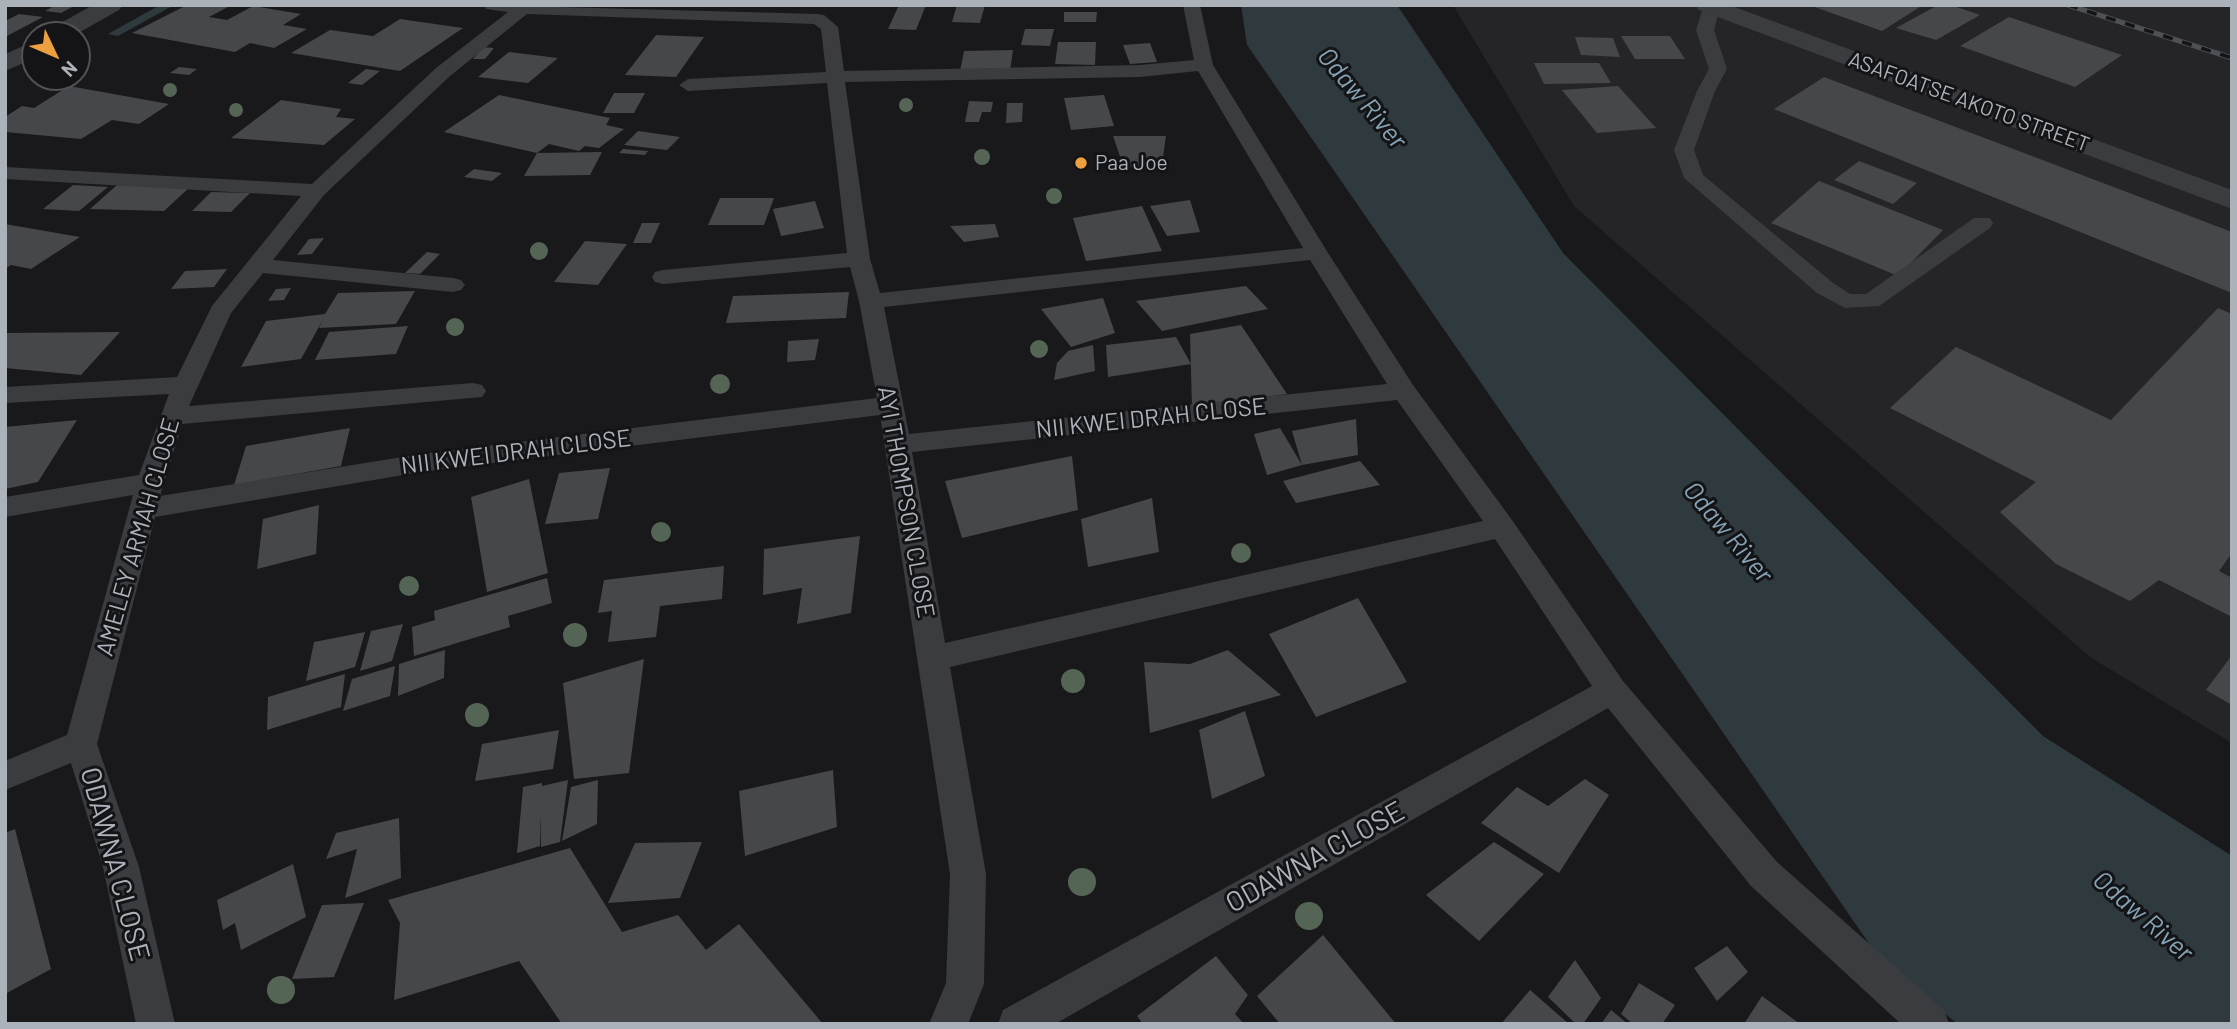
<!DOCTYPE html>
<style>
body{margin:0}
#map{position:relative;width:2237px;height:1029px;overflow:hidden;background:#19191b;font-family:Barlow,sans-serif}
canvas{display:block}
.frame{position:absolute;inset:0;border:7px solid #acb2ba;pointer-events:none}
.north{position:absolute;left:21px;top:21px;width:70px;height:70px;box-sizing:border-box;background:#141416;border:2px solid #515358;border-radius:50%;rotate:134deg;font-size:19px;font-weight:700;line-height:28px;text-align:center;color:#acb2ba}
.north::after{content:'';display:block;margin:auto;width:24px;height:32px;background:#eca040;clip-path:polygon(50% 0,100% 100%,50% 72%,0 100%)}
</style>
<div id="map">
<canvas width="2237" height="1029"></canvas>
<div class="frame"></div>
<div class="north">N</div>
</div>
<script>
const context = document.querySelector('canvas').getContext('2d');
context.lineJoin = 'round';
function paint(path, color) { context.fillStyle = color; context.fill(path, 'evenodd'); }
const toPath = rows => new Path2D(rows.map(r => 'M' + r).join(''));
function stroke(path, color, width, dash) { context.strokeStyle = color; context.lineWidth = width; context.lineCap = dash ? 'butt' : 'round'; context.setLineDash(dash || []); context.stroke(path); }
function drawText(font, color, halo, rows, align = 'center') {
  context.font = font + ' Barlow,sans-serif'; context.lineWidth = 6; context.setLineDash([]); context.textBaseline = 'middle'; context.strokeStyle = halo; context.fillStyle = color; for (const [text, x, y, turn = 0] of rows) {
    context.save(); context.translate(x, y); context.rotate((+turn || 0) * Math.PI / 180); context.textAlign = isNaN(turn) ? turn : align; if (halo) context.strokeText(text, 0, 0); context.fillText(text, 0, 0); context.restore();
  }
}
paint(toPath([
 [1453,5,2232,5,2232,743,2090,657,1574,206]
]), '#252528');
paint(toPath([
 [1241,5,1397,5,1563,253,2043,736,2232,856,2232,1024,1958,1024,1886,968,1247,45]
]), '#2f3a3f');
paint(toPath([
 [160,5,174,5,118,36,108,34,160,5]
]), '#2f3a3f');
paint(toPath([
 [56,5,76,5,61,13,45,11],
 [187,5,228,7,209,17,227,20,253,6,301,14,283,25,307,29,274,48,250,43,235,52,132,33],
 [899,5,926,5,916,30,888,29],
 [957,5,985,5,980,23,952,22],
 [1809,5,1923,5,1882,31],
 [1938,5,1951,5,1980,15,1936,40,1896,28],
 [1064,12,1097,12,1096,22,1064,22],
 [19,14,43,17,5,37,5,21],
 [2009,17,2122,55,2075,87,1960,46],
 [400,19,463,28,400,71,291,53,330,30,373,36],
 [1025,29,1054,29,1050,46,1021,45],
 [656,35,704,37,676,77,625,75],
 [1621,36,1670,36,1685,59,1635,59],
 [1575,37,1613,38,1620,57,1581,55],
 [1058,42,1096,42,1095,65,1055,64],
 [1150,43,1157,62,1130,64,1123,45],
 [483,47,494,48,485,59,473,59],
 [1013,50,1010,71,960,71,964,51],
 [509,52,558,58,528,83,478,77],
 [1534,63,1599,63,1611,83,1544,84],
 [179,67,197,69,189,75,170,73],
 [366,69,380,71,362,85,348,83],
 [1824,77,2232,232,2232,293,1774,109],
 [69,86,169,104,139,124,112,120,81,139,5,132,5,117,22,106,34,108],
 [1618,86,1656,128,1597,133,1562,90],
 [614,93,645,93,634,113,603,113],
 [499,95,610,118,606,125,624,129,599,148,585,146,579,151,549,144,537,153,602,152,590,175,524,176,537,153,444,132],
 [1104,95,1114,126,1071,130,1064,98],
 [281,100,341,109,336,117,355,119,324,145,231,138],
 [969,101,993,102,991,112,982,112,979,122,965,122],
 [1007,103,1023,103,1022,122,1006,123],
 [638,131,680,137,667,150,624,145],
 [1113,136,1166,136,1162,164,1124,168],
 [623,149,648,151,645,155,619,153],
 [1859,161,1917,183,1893,204,1834,180],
 [474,169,502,173,492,181,464,177],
 [1819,181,1943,230,1898,276,1771,223],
 [73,185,108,187,79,211,43,209],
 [117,185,190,187,164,211,90,209],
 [211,192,250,193,231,212,192,211],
 [720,198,774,198,764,225,708,225],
 [1190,200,1200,232,1167,236,1150,206],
 [815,201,824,228,781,236,773,209],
 [1142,206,1162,251,1086,261,1073,218],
 [642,223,660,223,651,243,633,243],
 [5,224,80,237,31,269,11,265,5,269],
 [995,224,999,237,964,242,950,226],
 [324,238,312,254,297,255,309,239],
 [585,241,627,244,598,285,554,282],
 [427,252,440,254,420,274,405,273],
 [227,269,214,287,171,289,185,271],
 [1246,286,1268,309,1162,331,1136,301],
 [291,288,284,300,268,301,276,289],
 [415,291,396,324,319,328,324,318,301,359,241,367,266,321,325,314,338,293],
 [849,292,846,318,726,323,733,296],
 [1103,298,1115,333,1071,347,1041,309],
 [2218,308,2232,314,2232,553,2219,571,2232,578,2232,617,2159,580,2130,601,2056,564,2000,512,2036,482,1890,408,1956,347,2111,420],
 [1241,325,1287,394,1192,407,1190,334],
 [408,326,396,354,315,360,329,332],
 [120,332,81,375,5,368,5,333],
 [1176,337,1191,364,1108,377,1106,345],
 [819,339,815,360,787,362,788,341],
 [1093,345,1095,371,1054,380,1057,363,1068,351],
 [1356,419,1358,455,1302,465,1292,431],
 [77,420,38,482,5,489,5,427],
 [350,428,341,466,234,485,246,446],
 [1280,428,1302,465,1267,475,1254,434],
 [1072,456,1078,510,962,538,945,481],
 [1360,461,1380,485,1296,503,1283,481],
 [610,468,598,519,545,524,559,473],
 [529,479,548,573,487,592,471,497],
 [1152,498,1159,552,1088,567,1081,519],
 [319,505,316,554,257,569,263,519],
 [860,536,851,613,797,624,802,588,763,595,764,549],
 [724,566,722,599,660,606,656,637,608,642,612,611,598,613,604,580],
 [547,578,552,603,508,616,510,627,414,656,412,627,435,620,434,611],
 [1358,598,1407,682,1316,717,1269,634],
 [403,624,392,661,360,671,371,631],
 [365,632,355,667,306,681,314,642],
 [445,650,444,678,398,696,399,664],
 [1228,650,1281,695,1150,733,1144,662,1190,664],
 [2232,655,2232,705,2206,690],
 [644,659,629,773,574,779,563,683],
 [395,666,390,696,343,711,352,679],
 [345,674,341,707,267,730,268,697],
 [1245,711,1265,776,1212,799,1199,730],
 [559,730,553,769,475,781,482,744],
 [833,770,837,827,745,856,739,791],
 [1585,779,1609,795,1559,873,1481,823,1517,787,1548,806],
 [568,780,560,842,541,847,541,814,540,846,517,853,523,787,542,783,542,786],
 [598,780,597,824,562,841,571,787],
 [399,818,401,878,345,898,357,849,326,859,336,833],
 [15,829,51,969,5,994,5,833],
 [702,842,680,898,608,903,635,843],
 [1494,842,1544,874,1479,941,1426,895],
 [570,848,622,932,678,915,706,950,739,924,823,1024,562,1024,519,961,394,1000,400,923,388,900],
 [293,864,306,917,241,950,235,923,223,930,217,900],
 [364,903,334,977,292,979,322,905],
 [1323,935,1396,1024,1280,1024,1257,996],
 [1727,946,1748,972,1717,1001,1694,968],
 [1216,956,1248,995,1235,1014,1244,1024,1143,1024,1137,1016],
 [1575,960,1601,998,1583,1024,1576,1024,1548,997],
 [1639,983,1675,1005,1662,1024,1633,1024,1621,1014],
 [1530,990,1569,1024,1501,1024],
 [1762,996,1800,1024,1744,1024],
 [1611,1010,1628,1024,1601,1024]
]), '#46474b');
paint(toPath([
 [484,5,818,14,824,15,838,27,844,71,1140,65,1194,60,1183,5,1200,5,1213,65,1328,253,1413,385,1512,520,1623,681,1777,862,1944,1010,1949,1024,1901,1024,1751,886,1608,708,1055,1024,998,1024,1003,1010,1592,686,1495,539,950,667,986,874,984,984,968,1024,929,1024,946,983,950,874,880,415,421,472,155,517,97,744,139,867,175,1024,136,1024,103,867,71,763,5,790,5,761,67,735,133,495,5,517,5,497,139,475,169,394,5,403,5,387,177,377,212,306,301,196,5,179,5,167,312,184,436,68,508,12,486,9,484,5],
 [527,14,814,24,821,29,826,72,688,79,679,85,688,91,827,83,847,253,663,270,655,272,652,277,655,282,663,284,850,267,859,301,877,398,421,454,160,496,182,424,482,397,486,391,482,385,473,383,189,406,231,313,263,273,453,292,461,290,465,285,461,280,453,278,273,260,324,195,450,76,527,14],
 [1198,71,1303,248,880,293,870,259,845,82,1140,77,1198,71],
 [1310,260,1387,384,909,434,884,307,1310,260],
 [1397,400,1483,521,945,643,912,452,1397,400],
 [1704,5,1720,7,1714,30,1727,69,1715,91,1694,150,1703,175,1833,283,1850,294,1866,294,1974,218,1990,218,1993,223,1990,228,1879,306,1845,308,1817,293,1684,178,1674,150,1697,91,1709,69,1696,30,1704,5]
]), '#3a3c40');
paint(toPath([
 [93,5,123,5,119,10,75,35,45,35,48,30,93,5],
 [1695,5,1729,5,2232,190,2232,209,1699,10,1695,5],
 [35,41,35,58,5,71,5,54,35,41]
]), '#3a3c40');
const rail = toPath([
 [2068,5,2232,58]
]);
stroke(rail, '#4d5055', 5);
stroke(rail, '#141416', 3.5, [10]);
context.fillStyle = '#546555';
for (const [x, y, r] of [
 [170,90,7],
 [906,105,7],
 [236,110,7],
 [982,157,8],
 [1054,196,8],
 [539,251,9],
 [455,327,9],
 [1039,349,9],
 [720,384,10],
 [661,532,10],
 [1241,553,10],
 [409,586,10],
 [575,635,12],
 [1073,681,12],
 [477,715,12],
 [1082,882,14],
 [1309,916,14],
 [281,990,14]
]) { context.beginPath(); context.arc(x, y, r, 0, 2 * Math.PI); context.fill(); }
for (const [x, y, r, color] of [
 [1081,163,7,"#eca040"]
]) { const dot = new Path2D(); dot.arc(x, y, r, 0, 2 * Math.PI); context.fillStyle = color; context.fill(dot); stroke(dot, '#141416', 2.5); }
drawText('21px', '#acb2ba', '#141416', [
 ["ASAFOATSE AKOTO STREET",1969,102,20]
]);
drawText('21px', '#acb2ba', '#141416', [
 ["Paa Joe",1095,163]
], 'left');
drawText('24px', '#acb2ba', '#141416', [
 ["NII KWEI DRAH CLOSE",1151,418,-6],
 ["NII KWEI DRAH CLOSE",516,452,-7],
 ["AYI THOMPSON CLOSE",906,502,80],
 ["AMELEY ARMAH CLOSE",138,537,-74]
]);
drawText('italic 26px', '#85a3b4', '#141416', [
 ["Odaw River",1362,98,50],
 ["Odaw River",1728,532,50],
 ["Odaw River",2143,916,41]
]);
drawText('28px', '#acb2ba', '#141416', [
 ["ODAWNA CLOSE",1315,857,-29],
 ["ODAWNA CLOSE",115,864,75]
]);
</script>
